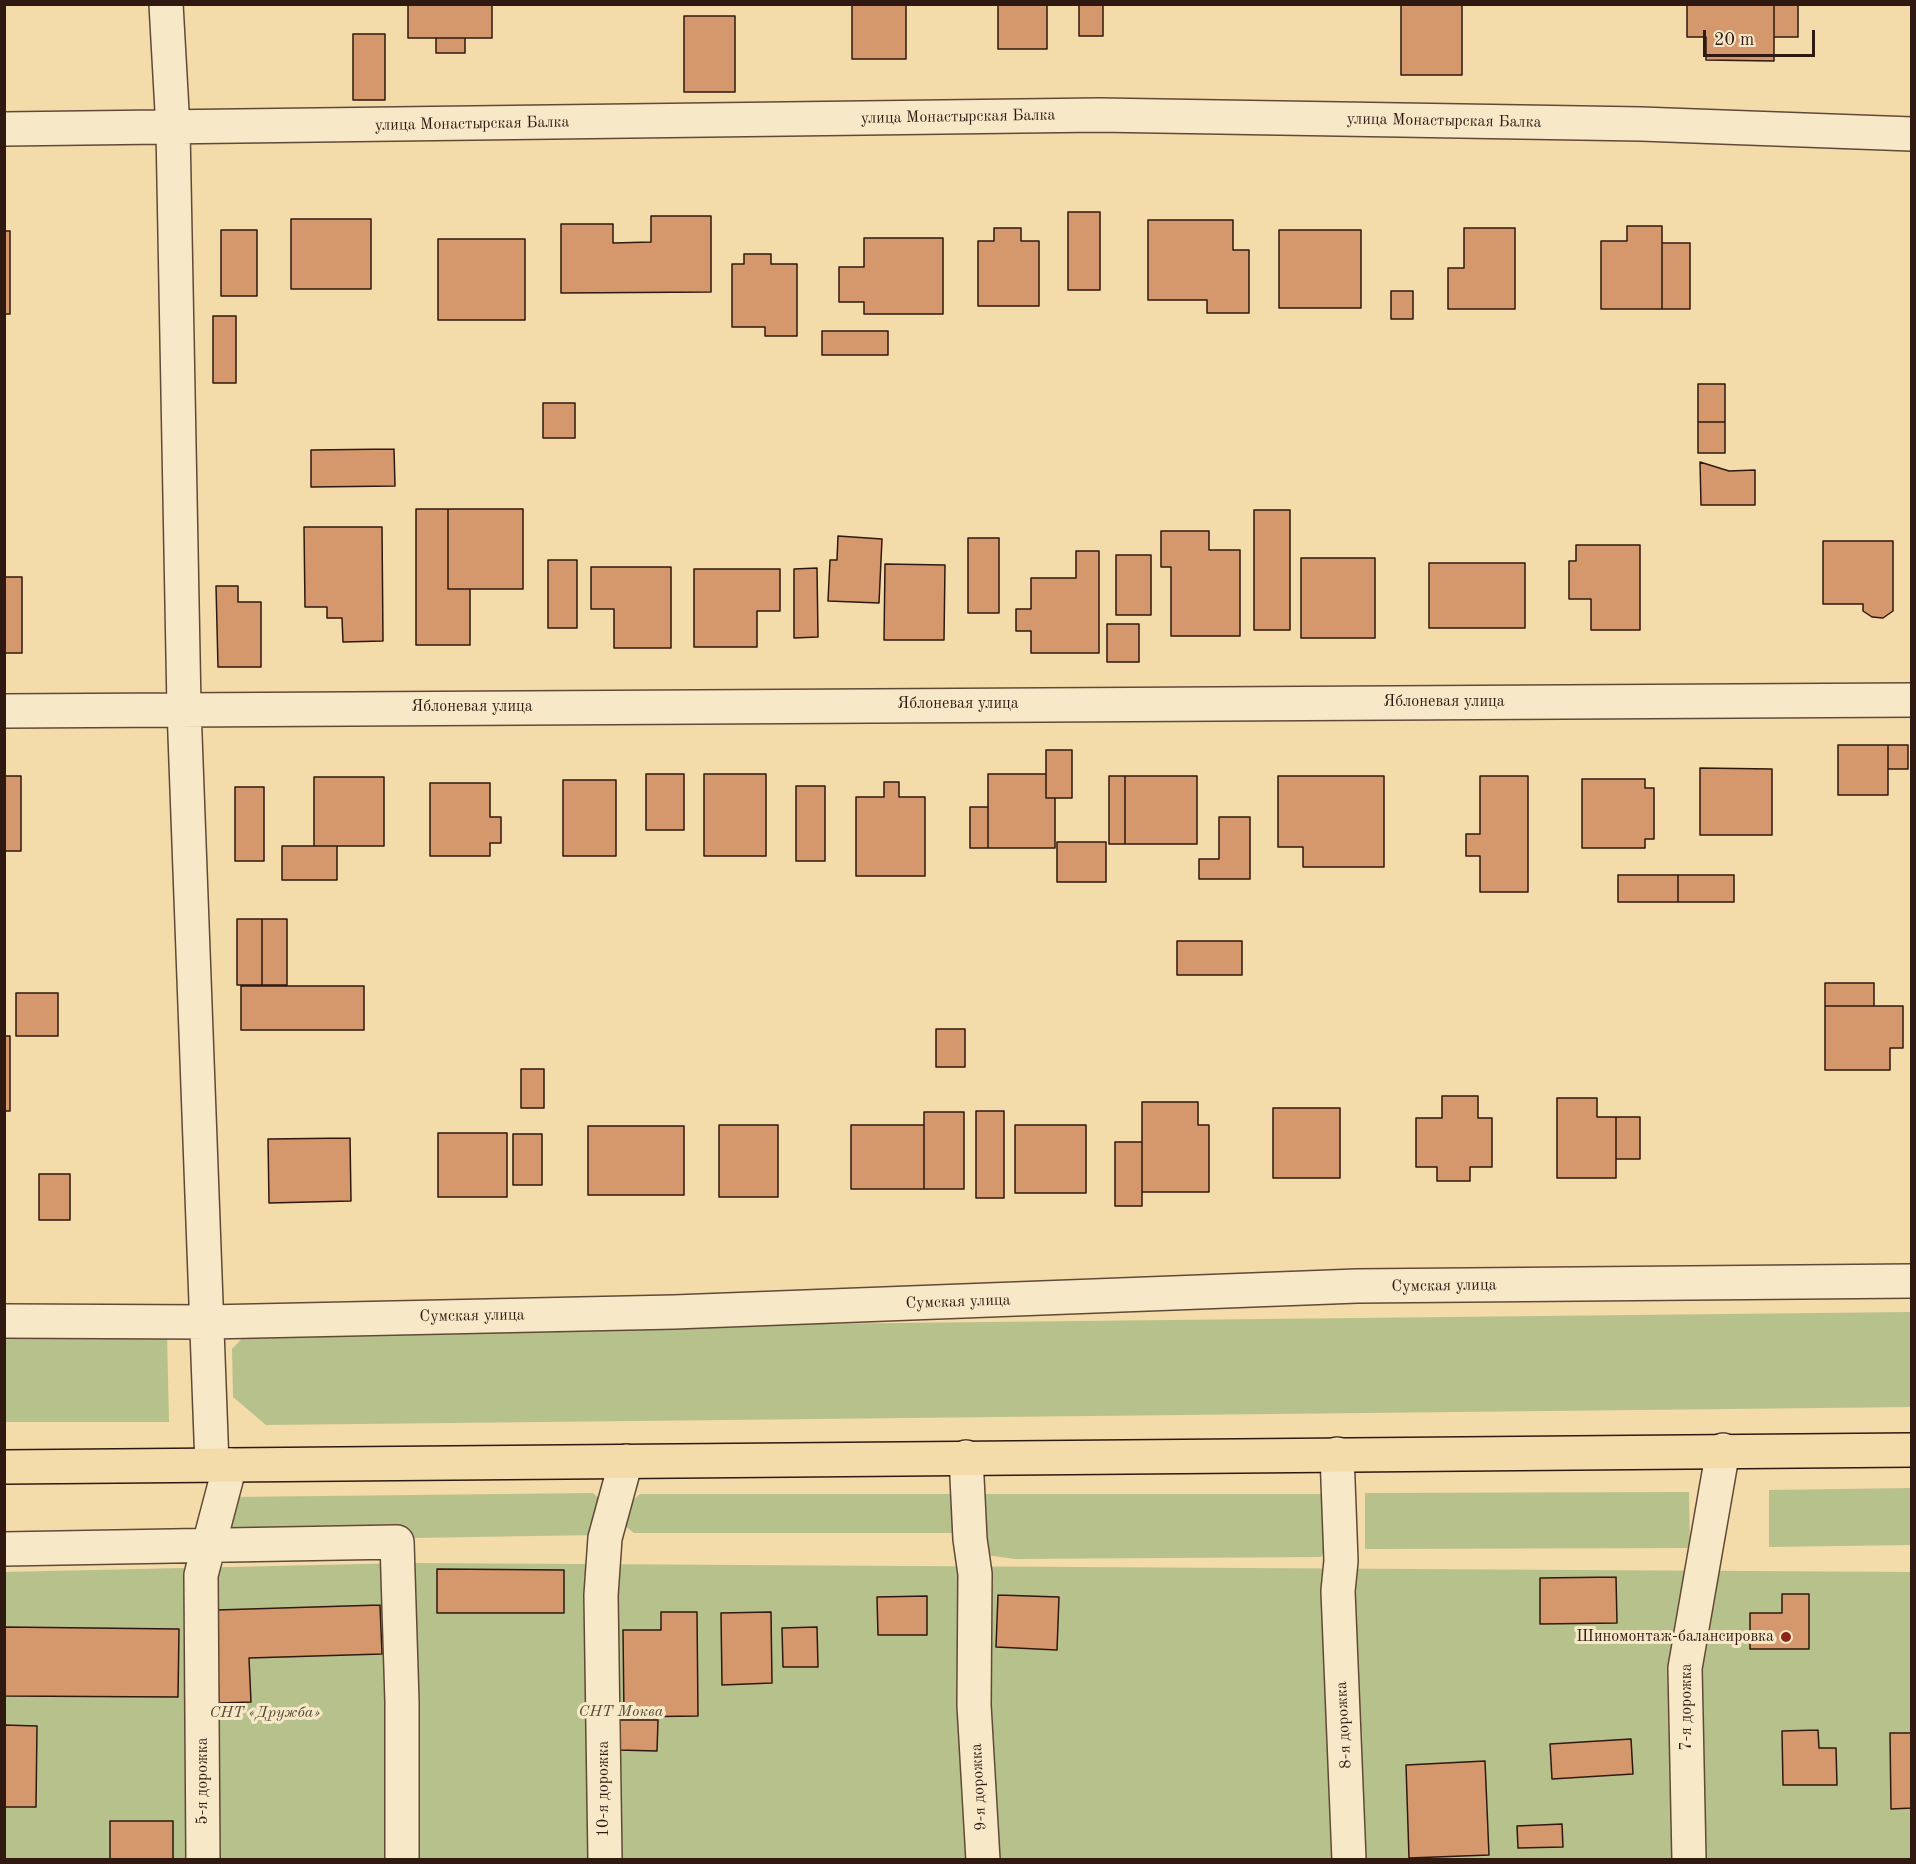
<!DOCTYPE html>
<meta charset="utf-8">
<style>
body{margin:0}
#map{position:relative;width:1916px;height:1864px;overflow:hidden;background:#f3dbaa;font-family:"Old Standard TT",serif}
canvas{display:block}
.frame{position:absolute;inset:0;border:6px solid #2f1910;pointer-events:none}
.scale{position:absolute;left:1703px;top:30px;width:112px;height:27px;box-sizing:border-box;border:3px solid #2f1910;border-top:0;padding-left:8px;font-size:18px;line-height:21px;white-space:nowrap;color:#2f1910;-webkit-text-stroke:4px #f7e8c8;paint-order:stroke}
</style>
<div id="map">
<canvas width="1916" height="1864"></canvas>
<div class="frame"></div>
<div class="scale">20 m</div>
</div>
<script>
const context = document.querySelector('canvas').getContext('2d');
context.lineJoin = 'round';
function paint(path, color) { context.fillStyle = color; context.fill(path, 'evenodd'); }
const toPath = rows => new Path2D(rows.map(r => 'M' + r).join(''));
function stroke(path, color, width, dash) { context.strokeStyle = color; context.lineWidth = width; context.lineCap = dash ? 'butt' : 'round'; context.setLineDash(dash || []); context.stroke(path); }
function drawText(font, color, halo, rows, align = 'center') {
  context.font = font + ' "Old Standard TT",serif'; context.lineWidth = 6; context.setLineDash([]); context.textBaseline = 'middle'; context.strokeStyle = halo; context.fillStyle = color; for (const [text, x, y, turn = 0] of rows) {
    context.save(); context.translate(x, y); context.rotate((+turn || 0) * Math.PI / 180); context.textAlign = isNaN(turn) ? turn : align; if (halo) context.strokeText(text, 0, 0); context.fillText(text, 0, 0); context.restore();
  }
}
paint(toPath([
 [1911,1312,1912,1407,266,1425,233,1397,232,1349,250,1330],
 [167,1334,169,1422,5,1422,4,1337],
 [1911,1488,1911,1545,1769,1547,1769,1490],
 [1689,1492,1690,1548,1365,1549,1365,1493],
 [593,1493,603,1502,596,1535,229,1541,233,1497],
 [640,1494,951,1494,958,1506,959,1533,634,1533,625,1526,632,1501],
 [981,1494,1322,1494,1332,1538,1321,1557,1015,1559,986,1555],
 [409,1563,1911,1572,1911,1859,5,1859,4,1572]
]), '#b7c18b');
const building = toPath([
 [408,4,492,4,492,38,408,38,408,4],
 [852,4,906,4,906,59,852,59,852,4],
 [998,4,1047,4,1047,49,998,49,998,4],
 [1079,4,1103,4,1103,36,1079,36,1079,4],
 [1401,4,1462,4,1462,75,1401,75,1401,4],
 [1687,4,1774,4,1774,61,1706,60,1706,37,1687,37,1687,4],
 [1774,4,1798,4,1798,37,1774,37,1774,4],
 [684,16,735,16,735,92,684,92,684,16],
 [353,34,385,34,385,100,353,100,353,34],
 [436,38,465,38,465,53,436,53,436,38],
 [1068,212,1100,212,1100,290,1068,290,1068,212],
 [651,216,711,216,711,292,561,293,561,224,613,224,613,243,651,242,651,216],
 [291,219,371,219,371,289,291,289,291,219],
 [1148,220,1233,220,1233,250,1249,250,1249,313,1207,313,1207,300,1148,300,1148,220],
 [1627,226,1662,226,1662,309,1601,309,1601,241,1627,241,1627,226],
 [994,228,1021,228,1021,241,1039,241,1039,306,978,306,978,241,994,241,994,228],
 [1464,228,1515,228,1515,309,1448,309,1448,268,1464,268,1464,228],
 [221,230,257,230,257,296,221,296,221,230],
 [1279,230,1361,230,1361,308,1279,308,1279,230],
 [4,231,10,231,10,314,4,314,4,231],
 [864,238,943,238,943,314,864,314,864,302,839,302,839,267,864,267,864,238],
 [438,239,525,239,525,320,438,320,438,239],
 [1662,243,1690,243,1690,309,1662,309,1662,243],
 [744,254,771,254,771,264,797,264,797,336,765,336,765,327,732,327,732,264,744,264,744,254],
 [1391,291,1413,291,1413,319,1391,319,1391,291],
 [213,316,236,316,236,383,213,383,213,316],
 [822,331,888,331,888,355,822,355,822,331],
 [1698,384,1725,384,1725,422,1698,422,1698,384],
 [543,403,575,403,575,438,543,438,543,403],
 [1698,422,1725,422,1725,453,1698,453,1698,422],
 [394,449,395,486,311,487,311,450,394,449],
 [1700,462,1729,471,1755,470,1755,505,1701,505,1700,462],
 [416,509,448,509,448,589,470,589,470,645,416,645,416,509],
 [448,509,523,509,523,589,448,589,448,509],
 [1254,510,1290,510,1290,630,1254,630,1254,510],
 [304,527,382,527,383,641,343,642,342,618,327,618,327,607,305,607,304,527],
 [1161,531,1209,531,1209,550,1240,550,1240,636,1171,636,1171,567,1161,567,1161,531],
 [838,536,882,539,879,603,828,601,830,560,837,560,838,536],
 [968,538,999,538,999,613,968,613,968,538],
 [1823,541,1893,541,1893,611,1883,618,1872,617,1863,611,1863,604,1823,604,1823,541],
 [1576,545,1640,545,1640,630,1591,630,1591,599,1569,599,1569,561,1576,561,1576,545],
 [1076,551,1099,551,1099,653,1031,653,1031,631,1016,631,1016,609,1031,609,1031,578,1076,578,1076,551],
 [1116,555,1151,555,1151,615,1116,615,1116,555],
 [1301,558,1375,558,1375,638,1301,638,1301,558],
 [548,560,577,560,577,628,548,628,548,560],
 [1429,563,1525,563,1525,628,1429,628,1429,563],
 [885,564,945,565,944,640,884,640,885,564],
 [591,567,671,567,671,648,614,648,614,609,591,609,591,567],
 [817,568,818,637,794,638,794,569,817,568],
 [694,569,780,569,780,611,757,611,757,647,694,647,694,569],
 [4,577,22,577,22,653,4,653,4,577],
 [216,586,238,586,238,602,261,602,261,667,218,667,216,586],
 [1107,624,1139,624,1139,662,1107,662,1107,624],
 [1838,745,1888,745,1888,795,1838,795,1838,745],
 [1888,745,1908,745,1908,769,1888,769,1888,745],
 [1046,750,1072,750,1072,798,1046,798,1046,750],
 [1700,768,1772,769,1772,835,1700,835,1700,768],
 [646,774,684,774,684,830,646,830,646,774],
 [704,774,766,774,766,856,704,856,704,774],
 [988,774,1046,774,1046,798,1055,798,1055,848,988,848,988,774],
 [4,776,21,776,21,851,4,851,4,776],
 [1109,776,1125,776,1125,844,1109,844,1109,776],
 [1125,776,1197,776,1197,844,1125,844,1125,776],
 [1278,776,1384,776,1384,867,1303,867,1303,847,1278,847,1278,776],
 [1480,776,1528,776,1528,892,1480,892,1480,856,1466,856,1466,834,1480,834,1480,776],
 [314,777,384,777,384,846,314,846,314,777],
 [1582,779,1645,779,1645,788,1654,788,1654,839,1645,839,1645,848,1582,848,1582,779],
 [563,780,616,780,616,856,563,856,563,780],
 [884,782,899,782,899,797,925,797,925,876,856,876,856,797,884,797,884,782],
 [430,783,490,783,490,817,501,817,501,843,490,843,490,856,430,856,430,783],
 [796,786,825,786,825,861,796,861,796,786],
 [235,787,264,787,264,861,235,861,235,787],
 [970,807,988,807,988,848,970,848,970,807],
 [1219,817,1250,817,1250,879,1199,879,1199,859,1219,859,1219,817],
 [1057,842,1106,842,1106,882,1057,882,1057,842],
 [282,846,337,846,337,880,282,880,282,846],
 [1618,875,1678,875,1678,902,1618,902,1618,875],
 [1678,875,1734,875,1734,902,1678,902,1678,875],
 [237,919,262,919,262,985,237,985,237,919],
 [262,919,287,919,287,985,262,985,262,919],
 [1177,941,1242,941,1242,975,1177,975,1177,941],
 [1825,983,1874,983,1874,1006,1825,1006,1825,983],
 [241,986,364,986,364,1030,241,1030,241,986],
 [16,993,58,993,58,1036,16,1036,16,993],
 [1825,1006,1903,1006,1903,1048,1890,1048,1890,1070,1825,1070,1825,1006],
 [936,1029,965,1029,965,1067,936,1067,936,1029],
 [4,1036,10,1036,10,1111,4,1111,4,1036],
 [521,1069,544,1069,544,1108,521,1108,521,1069],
 [1442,1096,1478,1096,1478,1118,1492,1118,1492,1167,1470,1167,1470,1181,1437,1181,1437,1167,1416,1167,1416,1118,1442,1118,1442,1096],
 [1557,1098,1597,1098,1597,1117,1616,1117,1616,1178,1557,1178,1557,1098],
 [1142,1102,1198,1102,1198,1125,1209,1125,1209,1192,1142,1192,1142,1102],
 [1273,1108,1340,1108,1340,1178,1273,1178,1273,1108],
 [976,1111,1004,1111,1004,1198,976,1198,976,1111],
 [924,1112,964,1112,964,1189,924,1189,924,1112],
 [1616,1117,1640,1117,1640,1159,1616,1159,1616,1117],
 [719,1125,778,1125,778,1197,719,1197,719,1125],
 [851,1125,924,1125,924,1189,851,1189,851,1125],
 [1015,1125,1086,1125,1086,1193,1015,1193,1015,1125],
 [588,1126,684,1126,684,1195,588,1195,588,1126],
 [438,1133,507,1133,507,1197,438,1197,438,1133],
 [513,1134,542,1134,542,1185,513,1185,513,1134],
 [350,1138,351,1201,269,1203,268,1139,350,1138],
 [1115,1142,1142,1142,1142,1206,1115,1206,1115,1142],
 [39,1174,70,1174,70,1220,39,1220,39,1174],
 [437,1569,564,1570,564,1613,437,1613,437,1569],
 [1616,1577,1617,1623,1540,1624,1540,1578,1616,1577],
 [1782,1594,1809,1594,1809,1649,1750,1649,1750,1613,1782,1613,1782,1594],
 [998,1595,1059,1597,1057,1650,996,1647,998,1595],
 [927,1596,927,1635,878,1635,877,1597,927,1596],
 [380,1605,382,1654,249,1658,251,1702,219,1703,216,1610,380,1605],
 [661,1612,697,1612,698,1716,624,1717,623,1630,661,1630,661,1612],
 [771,1612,772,1683,722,1685,721,1613,771,1612],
 [4,1627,179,1629,178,1697,4,1696,4,1627],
 [817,1627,818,1667,783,1667,782,1628,817,1627],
 [618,1720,658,1720,657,1751,618,1750,618,1720],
 [4,1725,37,1726,36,1807,4,1807,4,1725],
 [1818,1730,1819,1748,1836,1748,1837,1785,1783,1785,1782,1731,1818,1730],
 [1890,1733,1912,1733,1912,1808,1891,1809,1890,1733],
 [1631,1739,1633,1774,1552,1779,1550,1744,1631,1739],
 [1485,1761,1489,1855,1409,1858,1406,1765,1485,1761],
 [110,1821,173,1821,173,1860,110,1860,110,1821],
 [1562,1824,1563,1847,1518,1848,1517,1826,1562,1824]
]);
paint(building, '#d5986d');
stroke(building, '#2f1910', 1.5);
const minor = toPath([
 [166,4,173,129,184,708,212,1465],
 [4,129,1099,115,1641,124,1912,134],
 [4,711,1912,700],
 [4,1321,208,1322,674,1312,1357,1286,1912,1281],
 [1337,1454,1341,1561,1338,1591,1349,1860],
 [966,1457,970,1539,975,1574,974,1705,983,1860],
 [4,1549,397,1542,402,1702,402,1860],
 [203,1860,201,1575,230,1465],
 [605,1860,601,1595,605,1538,626,1461],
 [1689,1860,1685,1668,1723,1450]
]);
const major = toPath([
 [4,1467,1912,1450]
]);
stroke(minor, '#604a36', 36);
stroke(major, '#2f1910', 36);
stroke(minor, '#f7e8c8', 33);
stroke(major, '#f3dbaa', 33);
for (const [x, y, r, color] of [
 [1786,1637,6,"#8f2418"]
]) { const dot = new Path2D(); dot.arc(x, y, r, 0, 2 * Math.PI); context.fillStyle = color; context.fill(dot); stroke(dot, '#f7e8c8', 2); }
drawText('16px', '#2f1910', '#f7e8c8', [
 ["улица Монастырская Балка",958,117,-1],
 ["улица Монастырская Балка",1444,121,1],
 ["улица Монастырская Балка",472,124,-1],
 ["Яблоневая улица",1444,702],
 ["Яблоневая улица",958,704],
 ["Яблоневая улица",472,707],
 ["Сумская улица",1444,1286,-1],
 ["Сумская улица",958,1302,-2],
 ["Сумская улица",472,1316,-1],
 ["7-я дорожка",1687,1707,-90],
 ["8-я дорожка",1344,1725,-93],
 ["5-я дорожка",203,1781,-90],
 ["9-я дорожка",979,1787,-93],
 ["10-я дорожка",604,1789,-90]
]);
drawText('16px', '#2f1910', '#f7e8c8', [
 ["Шиномонтаж-балансировка",1774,1637]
], 'right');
drawText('italic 16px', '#584b35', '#f7e8c8', [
 ["СНТ Моква",621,1712],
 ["СНТ «Дружба»",265,1713]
]);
</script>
